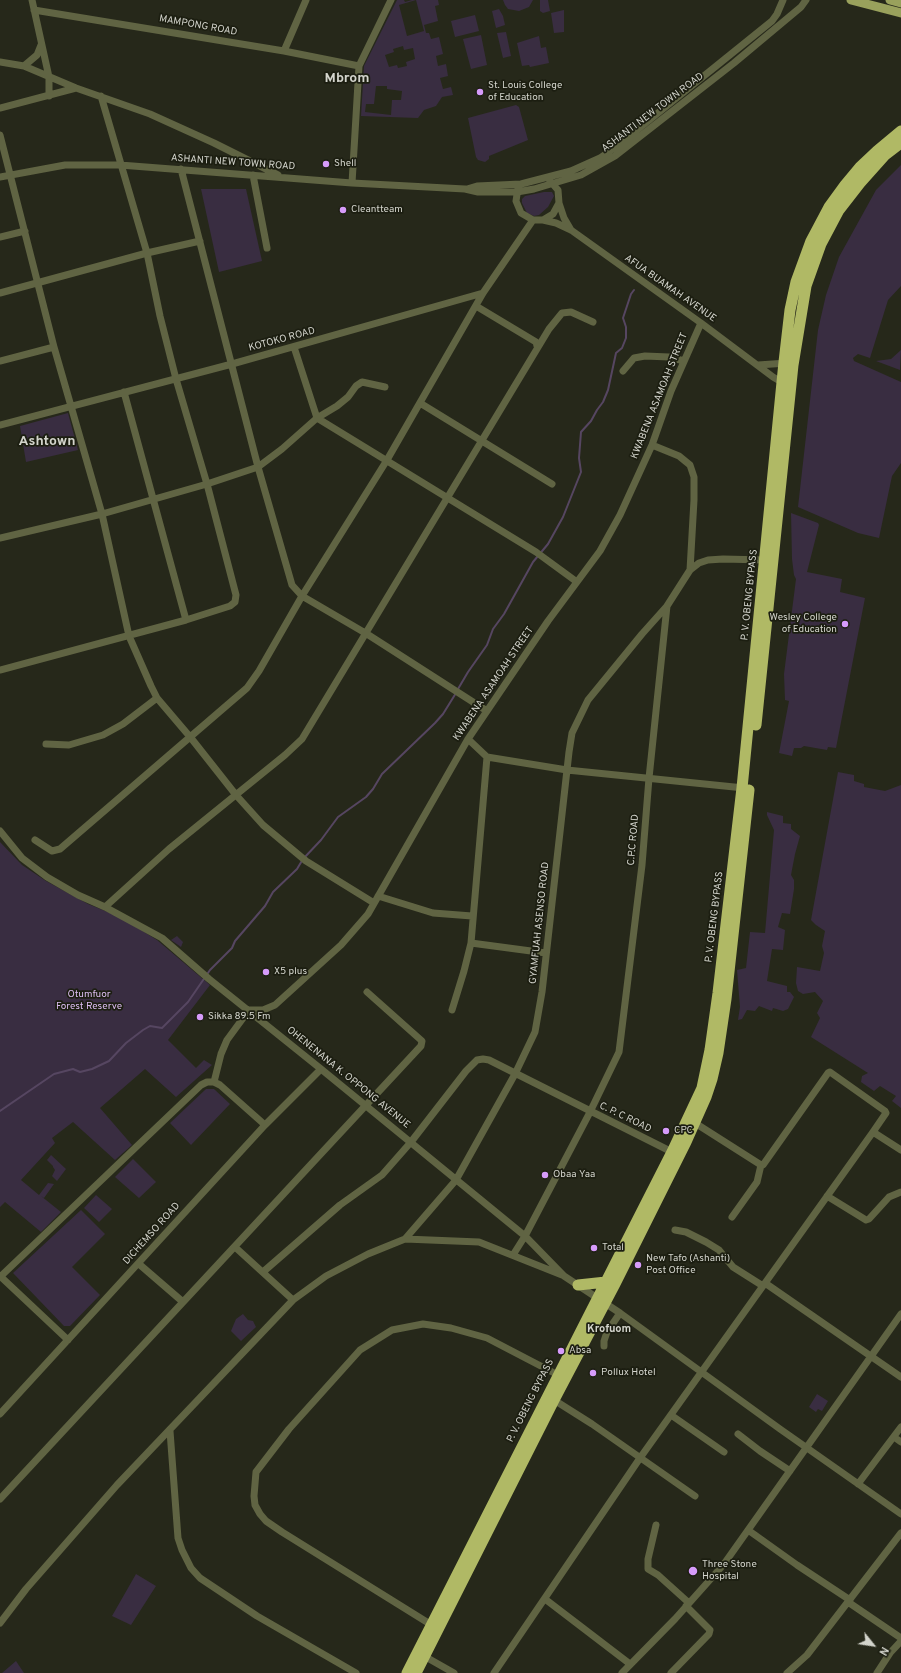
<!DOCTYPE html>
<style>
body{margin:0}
#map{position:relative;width:901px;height:1673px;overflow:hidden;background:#26281a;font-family:Overpass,sans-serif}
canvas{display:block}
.north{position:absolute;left:853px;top:1625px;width:40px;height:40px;-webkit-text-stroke:3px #1c1e11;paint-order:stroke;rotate:120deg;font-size:11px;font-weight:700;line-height:16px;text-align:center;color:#d3d4cc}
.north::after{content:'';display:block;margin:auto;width:14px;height:18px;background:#d3d4cc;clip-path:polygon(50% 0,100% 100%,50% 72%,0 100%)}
</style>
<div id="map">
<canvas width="901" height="1673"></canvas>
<div class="north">N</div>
</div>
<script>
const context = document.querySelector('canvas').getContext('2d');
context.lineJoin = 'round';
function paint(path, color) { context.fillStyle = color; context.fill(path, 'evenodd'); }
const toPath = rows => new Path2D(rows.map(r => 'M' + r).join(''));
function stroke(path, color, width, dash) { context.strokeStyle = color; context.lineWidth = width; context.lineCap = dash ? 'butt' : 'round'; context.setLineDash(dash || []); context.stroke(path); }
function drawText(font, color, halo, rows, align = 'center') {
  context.font = font + ' Overpass,sans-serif'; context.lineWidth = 3.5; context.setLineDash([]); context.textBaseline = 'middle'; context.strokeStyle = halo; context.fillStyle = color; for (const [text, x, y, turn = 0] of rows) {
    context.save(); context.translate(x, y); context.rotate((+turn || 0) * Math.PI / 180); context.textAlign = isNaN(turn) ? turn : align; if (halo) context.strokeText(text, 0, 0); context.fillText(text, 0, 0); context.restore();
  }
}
paint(toPath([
 [397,0,404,0,405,2,412,0,438,0,439,5,435,6,438,21,424,25,426,33,429,33,431,39,439,37,443,54,436,56,438,66,446,64,448,76,440,78,443,89,451,87,453,95,442,97,436,106,424,110,418,118,361,116,364,66],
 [416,0,424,31,407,36,399,5],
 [403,46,404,50,413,48,415,59,406,62,407,66,398,68,397,65,389,67,385,55,394,52,393,49],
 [376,86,387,86,387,89,402,91,401,100,392,100,391,115,365,112,366,104,374,104],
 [503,0,533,0,529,7,519,11,508,9,505,5],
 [540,0,548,0,550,11,543,13,540,11],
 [499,9,503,16,505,25,496,28,492,11],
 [564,10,564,32,554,33,551,13],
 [475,15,479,31,455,37,451,21],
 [506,32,511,56,503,58,497,33],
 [481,35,487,65,471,69,463,39],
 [539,36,541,48,546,47,549,63,530,67,529,65,522,66,517,43],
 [516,105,519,107,528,140,489,156,489,159,485,162,478,160,476,157,468,118],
 [901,165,901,286,888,300,870,358,858,354,853,358,854,361,901,382,901,463,892,476,879,538,858,533,798,507,818,330,826,295,839,257,876,190],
 [201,189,246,189,262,261,219,272],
 [544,192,552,192,554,196,548,207,539,215,534,216,527,213,522,203,522,199,525,196],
 [901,350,900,370,876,361,891,359],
 [68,413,78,450,26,462,20,426],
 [791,513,818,523,819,525,807,572,842,579,840,592,865,598,836,748,828,747,827,750,804,746,801,748,794,748,792,756,779,753,789,701,785,700,784,674,796,579,794,575,792,559],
 [838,772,854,775,854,781,864,784,864,787,885,791,901,785,901,1108,892,1101,896,1096,880,1086,874,1091,861,1082,862,1076,868,1073,811,1037,820,1018,817,1013,823,1001,815,992,803,994,798,991,796,983,797,967,820,971,824,953,822,946,825,931,816,925,811,920],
 [767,812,783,816,783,823,791,824,791,829,800,836,795,854,791,875,794,880,794,889,790,914,782,913,778,927,785,930,783,950,772,949,767,981,787,986,787,992,790,992,794,997,788,1009,783,1011,773,1008,772,1011,759,1006,755,1011,747,1010,742,1019,738,1020,740,1007,737,970,746,968,750,932,765,933,774,830,767,815],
 [0,842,22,865,46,881,88,904,120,917,157,940,210,985,168,1040,196,1068,204,1060,212,1065,176,1097,145,1069,100,1108,132,1145,115,1160,73,1122,52,1138,55,1143,21,1180,39,1195,48,1183,54,1184,44,1198,41,1196,61,1212,41,1232,5,1202,0,1207],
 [177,936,183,942,181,947,171,940],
 [206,1089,214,1089,230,1104,191,1145,170,1123],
 [51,1155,66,1169,57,1181,52,1176,55,1170,53,1167,53,1166,47,1160],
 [133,1159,156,1182,139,1198,115,1177],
 [96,1195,112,1209,99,1222,84,1208],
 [81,1210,105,1234,72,1267,100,1295,70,1326,64,1326,13,1273],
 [243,1314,248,1320,253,1321,256,1327,241,1341,231,1331,236,1319],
 [817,1394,828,1401,822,1411,818,1409,816,1412,809,1407],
 [136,1574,156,1586,131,1625,112,1616],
 [16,1661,24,1673,2,1673]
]), '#392d41');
stroke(toPath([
 [458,689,468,672,487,645,493,629,504,614,533,562,548,544,563,517,581,472,579,458,581,432,591,421,597,410,603,402,608,390,616,353,622,348,626,338,626,327,623,318,631,294,634,290],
 [0,1111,54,1074,73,1069,80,1072,92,1069,109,1061,126,1043,143,1030,150,1026,162,1028,188,1002,210,970,232,948,235,941,265,906,273,892,297,869,303,859,321,840,338,817,366,797,373,789,382,774,435,723,443,714,456,693]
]), '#564661', 2);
stroke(toPath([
 [32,0,49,77,49,96],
 [34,10,284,51,359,66],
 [284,51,306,0],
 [0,62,24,66,76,88,150,114,214,143,278,175],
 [24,66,37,55,41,45],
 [0,108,76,88],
 [0,135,54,347,102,514,129,636,151,686,157,698,191,738,236,795,263,825,306,861,374,903],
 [181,169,258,467,292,585,302,596,367,634,487,711],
 [253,175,267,248],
 [0,177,65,165,120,165,352,183,465,189,478,192,517,192,534,189,581,175,615,156,734,63,801,7,806,0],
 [352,183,359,66,391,0],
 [518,188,516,201,521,213,533,220,543,220,553,214,559,203,558,190,550,181],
 [467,189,477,186,521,184,571,171,600,158,617,146,772,21,777,14,783,0],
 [559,203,564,218,571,230],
 [543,220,556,223,571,230,701,323,773,377,785,384],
 [0,237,25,231],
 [0,293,147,253,200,241],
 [476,306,536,342,537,346],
 [294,347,317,418,536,552,577,582],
 [0,361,54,347],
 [758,365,787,363],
 [623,371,634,358,645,356,669,357,684,361],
 [124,392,186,620],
 [420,403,552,484],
 [0,425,232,364,483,293],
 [652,445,679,456,690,465,694,477,694,500,690,570],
 [0,538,102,514,207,484,258,467,282,449,317,418,337,406,348,397,356,386,362,382,385,387],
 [0,670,186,620,230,606,235,602,236,595,207,484,176,379,160,316,147,253,101,96],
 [468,739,487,757,567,770,744,788],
 [46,744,69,745,103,735,123,724,157,698],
 [0,831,22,858,47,877,78,895,105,907,162,938,209,979,321,1069,525,1236,564,1276,620,1313,780,1429,901,1514],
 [35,840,52,851,60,849,247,688,259,671,302,596,387,460,483,293,533,220],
 [378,896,433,913,472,916],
 [105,907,169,849,285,755,302,739,549,329,562,313,571,312,593,322],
 [471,943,546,953],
 [452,1010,464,971,471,943,487,757],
 [214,1082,221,1054,227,1040,249,1010,263,1010,275,1005,341,945,368,914,468,739,548,621,600,551,620,515,652,445,671,391,701,323],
 [695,1123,761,1165],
 [873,1132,901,1150],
 [827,1196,866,1220,869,1219,889,1197,901,1192],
 [675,1230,686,1232,706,1242,719,1250,733,1267,763,1286],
 [405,1239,456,1180,515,1074,535,1032,542,992,569,752,572,733,588,700,642,634,667,606],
 [235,1247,293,1300],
 [513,1255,525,1236,590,1112,619,1052,642,865,649,778,667,606,690,570,699,563,708,560,723,559,765,560],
 [139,1264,183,1302],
 [263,1272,340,1205,382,1175,411,1142,466,1071,477,1060,483,1059,489,1060,672,1152],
 [0,1276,68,1340],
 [0,1277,201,1085,207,1082,214,1082,220,1085,265,1125],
 [765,1283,901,1377],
 [604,1346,604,1341,607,1332,620,1313],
 [554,1400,592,1424,695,1496],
 [0,1414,265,1125,321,1069],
 [671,1415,724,1452],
 [170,1431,178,1538,182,1550,191,1568,200,1578,257,1616,356,1673],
 [738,1434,760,1451,790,1471],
 [894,1437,901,1442],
 [858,1484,901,1427],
 [0,1499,421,1046,422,1041,367,992],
 [656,1525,648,1559,648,1569,658,1575,689,1603],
 [748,1530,797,1565,850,1600],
 [545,1599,630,1664],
 [848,1602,901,1638],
 [0,1623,26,1589,117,1485,293,1300,326,1276,368,1254,405,1239,479,1242,562,1275],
 [430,1624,282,1532,266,1521,260,1514,255,1505,254,1496,256,1472,289,1429,360,1350,392,1330,423,1324,451,1328,487,1338,558,1375],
 [424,1656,454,1673],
 [494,1673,640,1458,873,1132,886,1113,885,1111,830,1072,828,1073,763,1165,761,1165,757,1182,732,1217],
 [622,1673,675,1619,724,1564,901,1314],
 [671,1673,709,1634,710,1630,686,1606],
 [787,1673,807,1655,901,1533],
 [877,1673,890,1653,901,1641]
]), '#606443', 7);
stroke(toPath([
 [851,0,901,13],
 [890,0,901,3]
]), '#99a15c', 9);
stroke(toPath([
 [756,725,793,365,806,286,821,244,839,210,860,183,885,155,901,143],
 [578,1285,606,1282],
 [407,1673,672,1152,702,1088,710,1050,718,993,742,788,784,362,790,310,796,282,811,241,829,207,845,185,860,167,877,151,901,131],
 [416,1673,554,1400,615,1284,686,1142,706,1097,712,1079,718,1053,726,999,749,790]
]), '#b0b965', 11);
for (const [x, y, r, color] of [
 [480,92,4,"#d69bfa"],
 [326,164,4,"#d69bfa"],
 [343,210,4,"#d69bfa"],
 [845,624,4,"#d69bfa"],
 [266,972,4,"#d69bfa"],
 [200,1017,4,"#d69bfa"],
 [666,1131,4,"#d69bfa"],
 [545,1175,4,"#d69bfa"],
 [594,1248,4,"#d69bfa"],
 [638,1265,4,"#d69bfa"],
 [561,1351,4,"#d69bfa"],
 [593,1373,4,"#d69bfa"],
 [693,1571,5,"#d69bfa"]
]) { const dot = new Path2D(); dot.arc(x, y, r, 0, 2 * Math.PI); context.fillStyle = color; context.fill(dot); stroke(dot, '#1c1e11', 1.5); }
drawText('10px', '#d3d4cc', '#1c1e11', [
 ["MAMPONG ROAD",198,26,10],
 ["ASHANTI NEW TOWN ROAD",653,113,-37],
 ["ASHANTI NEW TOWN ROAD",233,163,4],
 ["AFUA BUAMAH AVENUE",670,289,35],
 ["KOTOKO ROAD",282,340,-15],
 ["KWABENA ASAMOAH STREET",660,396,-68],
 ["P. V. OBENG BYPASS",750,595,-84],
 ["KWABENA ASAMOAH STREET",494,684,-56],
 ["C.P.C ROAD",634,840,-85],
 ["P. V. OBENG BYPASS",715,917,-83],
 ["GYAMFUAH ASENSO ROAD",540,923,-84],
 ["OHENENANA K. OPPONG AVENUE",348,1078,39],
 ["C. P. C ROAD",625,1118,26],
 ["DICHEMSO ROAD",152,1234,-48],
 ["P. V. OBENG BYPASS",531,1401,-63]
]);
drawText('10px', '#d3d4cc', '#1c1e11', [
 ["St. Louis College",488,86],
 ["of Education",488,98],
 ["Shell",334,164],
 ["Cleantteam",351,210],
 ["Wesley College",837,618,"right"],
 ["of Education",837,630,"right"],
 ["X5 plus",274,972],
 ["Sikka 89.5 Fm",208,1017],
 ["CPC",674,1131],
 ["Obaa Yaa",553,1175],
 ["Total",602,1248],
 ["New Tafo (Ashanti)",646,1259],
 ["Post Office",646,1271],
 ["Absa",569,1351],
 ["Pollux Hotel",601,1373],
 ["Three Stone",702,1565],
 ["Hospital",702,1577]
], 'left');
drawText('10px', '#dabbef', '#1c1e11', [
 ["Otumfuor",89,995],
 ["Forest Reserve",89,1007]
]);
drawText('bold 11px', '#d3d4cc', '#1c1e11', [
 ["Krofuom",609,1330]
]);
drawText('bold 14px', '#d3d4cc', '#1c1e11', [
 ["Mbrom",347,79],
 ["Ashtown",47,442]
]);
</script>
